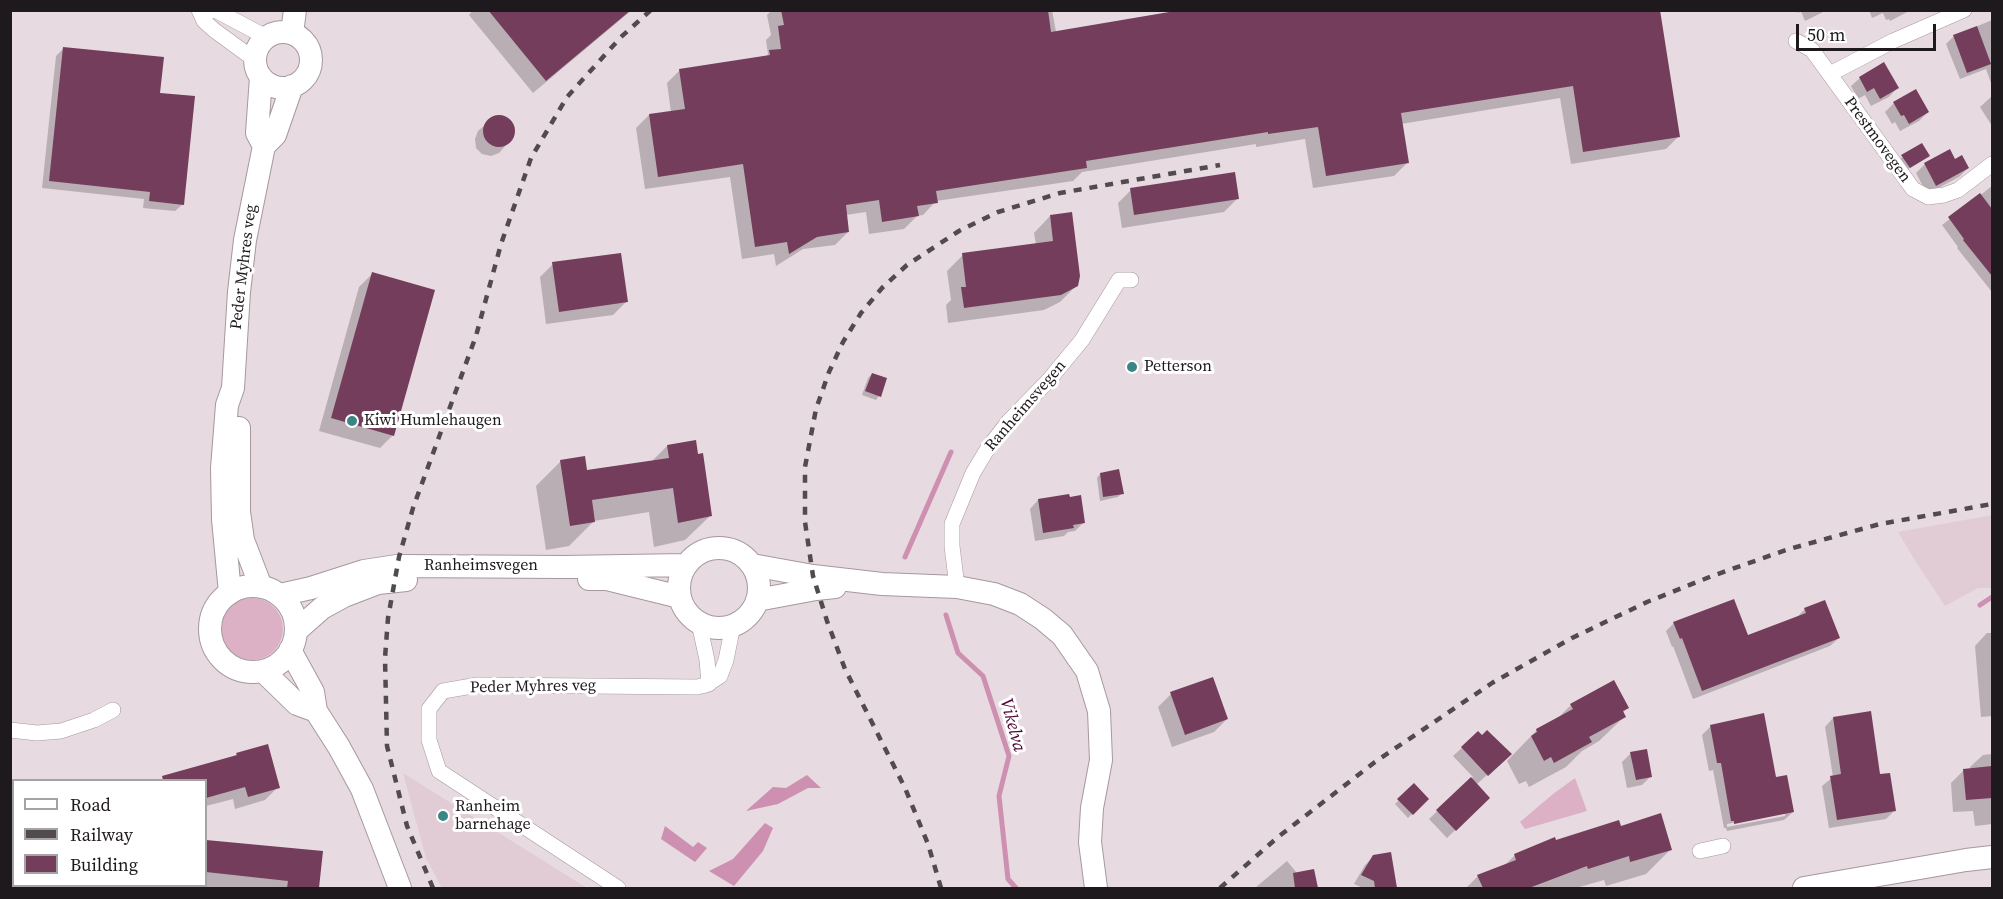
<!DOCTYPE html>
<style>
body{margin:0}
#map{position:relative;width:2003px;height:899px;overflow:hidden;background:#e7dae0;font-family:"Source Serif 4",serif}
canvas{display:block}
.frame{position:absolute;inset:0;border:12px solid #1e191c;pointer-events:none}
.legend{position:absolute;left:12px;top:779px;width:195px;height:108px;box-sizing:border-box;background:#fff;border:2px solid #a5a3a4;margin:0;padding:8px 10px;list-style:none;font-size:18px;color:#1e191c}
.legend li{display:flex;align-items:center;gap:12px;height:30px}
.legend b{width:30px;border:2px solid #a5a3a4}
.scale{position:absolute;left:1796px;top:24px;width:140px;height:27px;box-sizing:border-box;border:3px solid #1e191c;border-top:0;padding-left:8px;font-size:18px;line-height:21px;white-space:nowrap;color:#1e191c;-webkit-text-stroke:4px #fff;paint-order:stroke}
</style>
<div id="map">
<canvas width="2003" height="899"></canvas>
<div class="frame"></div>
<ul class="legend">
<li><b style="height:8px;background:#fff"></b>Road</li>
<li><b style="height:8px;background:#524b4e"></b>Railway</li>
<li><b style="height:16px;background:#733d5b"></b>Building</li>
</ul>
<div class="scale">50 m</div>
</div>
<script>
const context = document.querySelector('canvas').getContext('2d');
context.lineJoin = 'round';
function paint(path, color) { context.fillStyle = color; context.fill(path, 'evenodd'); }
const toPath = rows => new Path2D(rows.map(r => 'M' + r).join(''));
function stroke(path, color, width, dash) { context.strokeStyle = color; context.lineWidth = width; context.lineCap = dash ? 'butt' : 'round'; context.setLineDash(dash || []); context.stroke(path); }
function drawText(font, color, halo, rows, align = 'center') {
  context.font = font + ' "Source Serif 4",serif'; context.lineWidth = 6; context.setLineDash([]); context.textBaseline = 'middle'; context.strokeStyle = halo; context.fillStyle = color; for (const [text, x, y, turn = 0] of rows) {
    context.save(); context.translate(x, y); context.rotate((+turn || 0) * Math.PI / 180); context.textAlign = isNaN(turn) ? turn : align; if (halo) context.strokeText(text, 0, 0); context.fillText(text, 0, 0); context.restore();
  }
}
paint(toPath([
 [1992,515,1992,588,1978,588,1945,606,1916,562,1898,532],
 [403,773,587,888,442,888,426,858]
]), '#e1ccd5');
paint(toPath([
 '221 629a31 31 0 1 1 62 0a31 31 0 1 1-62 0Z',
 [1575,778,1587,811,1525,829,1520,822,1553,794]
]), '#dcb1c6');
paint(toPath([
 [807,775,821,788,808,788,778,804,746,811,773,787,786,788],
 [765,823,773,828,763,851,734,886,709,871,733,859],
 [665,826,693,847,698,842,707,848,695,862,661,839]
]), '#ce90b0');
paint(toPath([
 [473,10,632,10,533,93,469,15],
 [772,10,1052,10,1056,32,1659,10,1679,136,1666,149,1571,164,1560,98,1401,124,1407,163,1394,176,1313,188,1305,139,1256,147,1256,144,1082,172,1073,181,936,201,923,215,917,216,904,229,869,234,866,212,846,215,848,232,835,245,803,249,776,266,774,254,742,259,730,177,645,189,636,128,649,115,671,112,667,83,680,70,765,58,768,54,766,40,771,35,767,15],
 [1796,10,1827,10,1805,21,1801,11,1798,13],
 [1869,10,1911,10,1890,21,1889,19,1886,20,1883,13,1872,18],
 [1992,20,1992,86,1986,69,1960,79,1946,44,1954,36],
 [63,49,159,94,183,204,175,211,143,208,144,199,42,188,56,56],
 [1860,78,1897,88,1889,97,1871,106,1865,95,1858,99,1851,86],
 [1916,91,1928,112,1919,121,1900,131,1895,122,1892,124,1885,112,1894,103],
 [1992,96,1992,126,1980,107],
 [503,116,510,121,514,128,513,137,499,153,491,156,482,154,476,148,475,139,478,131,494,117],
 [1922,145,1928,156,1905,171,1898,160],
 [1949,151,1955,161,1968,168,1959,177,1927,194,1916,173,1925,164],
 [1992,186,1992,229,1984,233,1992,244,1992,292,1957,248,1958,247,1942,225],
 [1131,190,1237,199,1224,212,1122,228,1118,203],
 [1050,216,1077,285,1060,302,1044,310,948,323,946,305,951,300,947,271,963,255,1036,245,1034,233],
 [553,264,626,302,613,315,546,324,540,277],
 [372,274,393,435,380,448,319,431,359,287],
 [872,374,879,396,876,400,862,395,868,378],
 [667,446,697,456,710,516,685,540,654,547,649,512,594,521,569,546,546,550,536,486,561,461,586,472,651,462],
 [1100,474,1122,493,1118,497,1100,501,1097,478],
 [1038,500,1084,522,1075,531,1068,532,1064,536,1035,541,1030,509],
 [1805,609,1839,638,1830,646,1693,699,1673,646,1672,647,1666,631,1674,623,1747,637,1796,618],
 [1987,633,1992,633,1992,716,1981,717,1975,646],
 [1171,694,1227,719,1214,732,1172,747,1158,707],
 [1571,705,1628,708,1622,713,1624,717,1599,741,1582,751,1566,767,1529,787,1526,781,1519,784,1507,761,1537,730,1555,721],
 [1833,718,1879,776,1895,810,1886,819,1829,828,1822,786,1833,777,1825,727],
 [1710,727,1775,778,1793,812,1784,820,1727,831,1726,828,1724,828,1713,770,1709,771,1702,735],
 [1785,813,1785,816,1727,827,1727,824],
 [1478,733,1501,762,1476,785,1488,798,1447,838,1429,819,1473,777,1453,756],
 [1631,753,1651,776,1642,785,1627,788,1622,762],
 [237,754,278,787,265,800,235,809,233,799,206,806,206,780,177,780,187,770,233,758],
 [1992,754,1992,824,1975,826,1973,811,1953,812,1951,783,1964,770,1970,770,1970,767,1983,755],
 [1414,785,1427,799,1408,818,1395,804],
 [1620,828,1671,849,1646,874,1606,886,1604,880,1576,888,1466,888,1478,876,1504,866,1515,855,1555,842],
 [206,841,321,852,317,888,149,888,149,886,206,886],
 [1390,854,1395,888,1363,888,1354,884,1365,865,1374,856],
 [1287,861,1297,873,1313,870,1316,888,1255,888]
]), '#0003');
stroke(toPath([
 [905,557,951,452],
 [1980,605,1992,597],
 [946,615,958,653,983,676,1009,756,999,796,1008,879,1016,888]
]), '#ce90b0', 5);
paint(toPath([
 [488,10,631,10,546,81],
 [781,10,1048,10,1051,32,1181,10,1660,10,1680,137,1583,152,1573,86,1401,113,1409,163,1326,176,1318,127,1268,134,1268,132,1086,161,1087,168,936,191,938,203,917,206,919,216,882,222,879,200,846,205,849,232,817,237,789,254,787,242,755,247,743,164,658,177,649,114,685,109,679,69,770,55,769,50,781,49,778,26,784,25],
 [1977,26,1991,64,1967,73,1953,35],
 [63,47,164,57,160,93,195,96,184,205,149,201,150,192,49,181],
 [1884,62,1899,88,1880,99,1874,88,1867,92,1859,77],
 [1916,89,1929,112,1909,124,1904,115,1901,116,1893,102],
 '483 131a16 16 0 1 1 32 0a16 16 0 1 1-32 0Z',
 [1922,143,1930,156,1910,168,1901,155],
 [1950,149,1955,159,1962,155,1969,168,1936,186,1924,163],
 [1235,172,1239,199,1134,215,1130,188],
 [1980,193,1992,209,1992,276,1963,240,1964,239,1948,217],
 [1072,212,1080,276,1078,286,1061,295,964,308,961,287,966,287,962,253,1053,241,1050,215],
 [621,253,628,302,559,312,552,262],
 [372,272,435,290,394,436,331,418],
 [872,373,887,378,881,397,865,391],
 [696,440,698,454,703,453,712,516,678,523,673,488,592,500,595,522,570,526,560,460,585,456,587,470,669,458,667,445],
 [1119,469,1124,494,1103,497,1100,473],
 [1069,494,1070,497,1081,495,1085,523,1073,525,1074,528,1043,533,1038,499],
 [1734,599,1748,635,1806,613,1804,608,1825,600,1840,638,1702,691,1682,638,1680,639,1673,622],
 [1213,677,1228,719,1185,735,1170,692],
 [1614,680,1629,708,1623,711,1626,717,1589,737,1592,742,1554,763,1551,757,1544,761,1531,736,1537,732,1536,729,1573,709,1570,704],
 [1871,711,1880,774,1890,773,1896,811,1837,820,1830,776,1841,774,1833,717],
 [1764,713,1776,777,1787,775,1794,812,1734,824,1734,821,1731,821,1721,763,1717,763,1710,725],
 [1487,730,1512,754,1488,776,1461,747,1478,731,1482,735],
 [268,744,280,788,248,797,245,787,206,798,206,780,163,780,162,776,237,755,236,753],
 [1647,749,1652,777,1636,780,1630,752],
 [1992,766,1992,798,1966,800,1963,769],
 [1471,777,1490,798,1456,831,1436,810],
 [1414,783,1429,799,1413,815,1397,799],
 [1661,813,1672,850,1630,862,1629,856,1588,869,1587,866,1529,888,1483,888,1477,875,1516,860,1514,854,1555,837,1556,840,1619,820,1621,826],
 [206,840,323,851,319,888,287,888,288,881,206,872],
 [1391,852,1397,888,1375,888,1374,881,1361,875,1373,855],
 [1314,869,1318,888,1295,888,1293,873]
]), '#733d5b');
const street = toPath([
 [199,10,204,21,214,30,255,60],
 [206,10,217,11,266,37],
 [1796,41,1812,50,1913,189,1928,197,1944,195,1958,190,1992,164],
 [1830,74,1893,41,1964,10],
 [957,587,952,546,952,524,973,473,988,448,1009,421,1048,381,1082,340,1119,280,1131,280],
 [699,623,707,660,709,684],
 [10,730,37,733,61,731,94,720,113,710],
 [1700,851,1723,846],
 [618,888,439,771,429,740,429,709,443,691,478,685,697,687,706,685,720,676,726,660,733,625]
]);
const secondary = toPath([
 '255 60a28 28 0 1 1 56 0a28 28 0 1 1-56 0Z',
 [292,33,295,10],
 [261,77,257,133,264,146],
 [239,428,239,512,243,540,261,587],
 '679 588a40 40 0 1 1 80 0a40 40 0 1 1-80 0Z',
 [752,565,813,576,882,584,957,587,994,594,1020,604,1043,619,1062,635,1087,671,1099,711,1101,760,1092,808,1090,842,1096,888],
 [589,579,607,579,680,597],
 '210 629a43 43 0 1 1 86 0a43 43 0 1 1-86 0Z',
 [230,593,223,519,222,468,227,405,233,388,239,292,245,240,264,146,275,135,292,86],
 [280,595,311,588,364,571,397,566,563,567,686,565],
 [757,600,816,589,835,587],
 [296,631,322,608,344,596,378,583,406,580],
 [290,650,313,692,316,711,339,747,362,789,400,888],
 [263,671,297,704,316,711],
 [1804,888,1966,860,1992,857]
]);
stroke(street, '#a5989e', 16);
stroke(secondary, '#a5989e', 24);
stroke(street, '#fff', 15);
stroke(secondary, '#fff', 22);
stroke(toPath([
 [433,888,407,826,387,746,385,658,388,618,399,557,413,508,476,336,501,244,531,158,567,97,621,37,651,10],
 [941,888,928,844,905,788,845,669,827,621,813,576,805,522,805,467,816,409,829,372,843,342,861,313,882,288,907,265,959,231,998,212,1060,193,1220,165],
 [1220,888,1278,837,1375,762,1492,683,1572,638,1647,602,1712,576,1789,549,1880,524,1992,504]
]), '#524b4e', 4.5, [8, 8]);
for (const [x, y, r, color] of [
 [1132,367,6,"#3c8587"],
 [352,421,6,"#3c8587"],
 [443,816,6,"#3c8587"]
]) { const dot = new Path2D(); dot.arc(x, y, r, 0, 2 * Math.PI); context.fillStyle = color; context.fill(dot); stroke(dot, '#fff', 2); }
drawText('16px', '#1e191c', '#fff', [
 ["Prestmovegen",1877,140,54],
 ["Peder Myhres veg",244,267,-83],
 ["Ranheimsvegen",1026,406,-49],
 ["Ranheimsvegen",481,566],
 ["Peder Myhres veg",533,687,-1]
]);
drawText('16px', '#1e191c', '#fff', [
 ["Petterson",1144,367],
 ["Kiwi Humlehaugen",364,421],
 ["Ranheim",455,807],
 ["barnehage",455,825]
], 'left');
drawText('italic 18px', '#4f0435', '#fff', [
 ["Vikelva",1012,725,75]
]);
</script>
